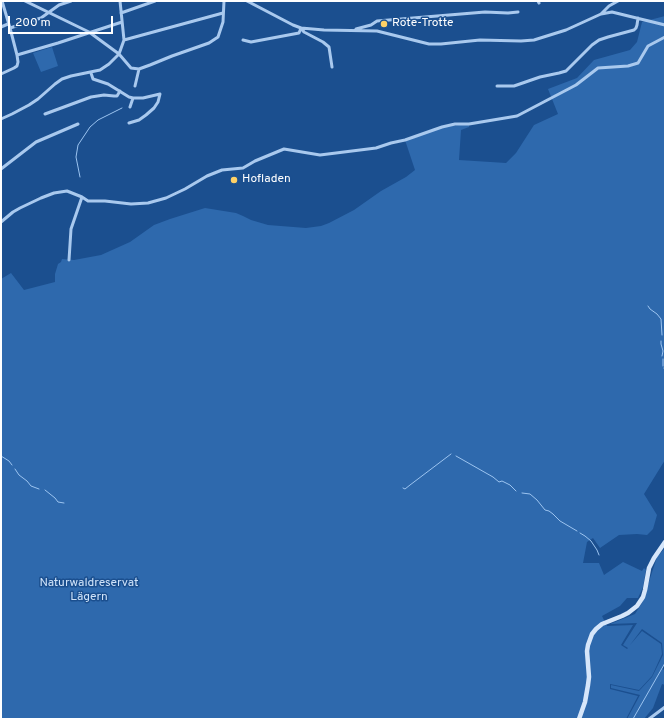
<!DOCTYPE html>
<meta charset="utf-8">
<style>
body{margin:0}
#map{position:relative;width:666px;height:720px;overflow:hidden;background:#1b4f8f;font-family:Overpass,sans-serif}
canvas{display:block}
.frame{position:absolute;inset:0;border:2px solid #fff;pointer-events:none}
.scale{position:absolute;left:8px;top:16px;width:105px;height:18px;box-sizing:border-box;border:2px solid #fff;border-top:0;padding-left:5px;font-size:12px;line-height:14px;white-space:nowrap;color:#fff;-webkit-text-stroke:3px #1b4f8f;paint-order:stroke}
</style>
<div id="map">
<canvas width="666" height="720"></canvas>
<div class="frame"></div>
<div class="scale">200 m</div>
</div>
<script>
const context = document.querySelector('canvas').getContext('2d');
context.lineJoin = 'round';
function paint(path, color) { context.fillStyle = color; context.fill(path, 'evenodd'); }
const toPath = rows => new Path2D(rows.map(r => 'M' + r).join(''));
function stroke(path, color, width, dash) { context.strokeStyle = color; context.lineWidth = width; context.lineCap = dash ? 'butt' : 'round'; context.setLineDash(dash || []); context.stroke(path); }
function drawText(font, color, halo, rows, align = 'center') {
  context.font = font + ' Overpass,sans-serif'; context.lineWidth = 3; context.setLineDash([]); context.textBaseline = 'middle'; context.strokeStyle = halo; context.fillStyle = color; for (const [text, x, y, turn = 0] of rows) {
    context.save(); context.translate(x, y); context.rotate((+turn || 0) * Math.PI / 180); context.textAlign = isNaN(turn) ? turn : align; if (halo) context.strokeText(text, 0, 0); context.fillText(text, 0, 0); context.restore();
  }
}
paint(toPath([
 [665,16,665,460,644,494,657,515,653,529,647,535,637,534,619,535,600,548,593,538,587,542,583,563,599,563,604,575,623,562,642,571,644,568,646,570,643,587,638,598,627,598,620,606,602,616,607,626,633,625,621,645,627,649,628,648,623,645,637,623,610,624,635,614,642,603,657,557,665,548,665,663,662,669,665,670,665,685,662,684,653,708,644,719,627,719,640,695,611,688,611,685,639,691,652,677,663,655,662,643,642,629,630,645,642,631,661,644,662,654,652,676,639,690,610,684,610,689,638,696,626,719,1,719,1,279,11,273,24,290,55,282,55,274,58,264,61,262,62,259,74,260,101,255,130,242,154,225,170,219,205,208,236,213,243,216,251,220,268,225,306,228,321,226,329,223,354,210,381,191,406,177,415,170,405,140,442,127,469,124,469,127,461,130,459,160,506,163,516,153,534,125,558,114,548,89,577,78,594,60,630,50,637,42,642,22],
 [52,47,58,66,41,72,33,53]
]), '#2e69ad');
stroke(toPath([
 [80,177,76,157,78,145,90,127,98,120,122,108],
 [648,306,650,309,657,314,661,319,662,335],
 [661,341,661,344,663,351,662,356],
 [663,359,663,366],
 [664,368,665,371],
 [1,456,9,461,12,465],
 [456,456,493,477,499,482,502,481,510,485,516,491],
 [15,469,19,475,27,481,31,486,39,489],
 [403,488,405,489,410,485,451,454],
 [45,490,55,498,58,502,64,503],
 [522,493,530,494,537,500,545,510,549,511,553,514,560,521,577,531],
 [580,533,585,536,591,541,597,550,599,555],
 [633,719,665,663]
]), '#9cc4f0', 1);
stroke(toPath([
 [120,1,124,40,119,54,131,68,139,69,150,65,172,56,209,43,218,37,223,22,224,1],
 [247,1,293,25,301,28,324,30,377,31,429,44,441,44,480,40,521,41,534,40,566,30,601,14,612,12,665,25],
 [538,1,539,3],
 [121,13,155,1],
 [601,14,609,6,618,1],
 [1,27,8,24],
 [10,28,41,18,59,5,71,1],
 [356,30,356,29,371,25,377,21,485,12,508,13,518,12],
 [124,40,223,13],
 [243,40,251,42,299,33,301,28,304,32,323,42,329,47,332,67],
 [17,55,58,43,122,22],
 [91,73,93,79,108,84,129,97,133,98,143,98,160,94,158,102,154,108,146,115,139,120,129,123],
 [1,74,14,68,17,66,18,62,17,55,10,28,2,1],
 [135,86,139,69],
 [497,86,514,86,540,77,559,73,566,71,592,45,599,40,608,37,634,30,636,28,637,25,638,18],
 [130,107,133,98],
 [45,114,91,97,104,95,114,96,117,96,120,91],
 [1,119,12,114,29,105,38,99,55,84,62,79,71,76,100,70,109,64,119,54,89,32,25,1],
 [1,169,36,142,78,124],
 [1,222,13,212,20,208,41,198,54,193,67,191,82,197,88,201,105,201,131,204,148,203,166,198,185,189,207,176,222,170,243,168,255,161,284,149,320,155,376,148,391,143,405,140,442,127,455,124,469,124,517,116,576,85,598,68,628,66,638,63,648,46,665,37],
 [69,260,71,229,82,197],
 [649,719,665,707]
]), '#a9c9ee', 3);
stroke(toPath([
 [579,719,585,702,588,685,589,677,587,651,588,645,592,634,596,629,602,624,622,616,628,613,637,606,643,597,645,590,649,568,654,558,665,542]
]), '#d6e6fa', 4.5);
for (const [x, y, r, color] of [
 [384,24,4,"#ffd166"],
 [234,180,4,"#ffd166"]
]) { const dot = new Path2D(); dot.arc(x, y, r, 0, 2 * Math.PI); context.fillStyle = color; context.fill(dot); stroke(dot, '#1b4f8f', 1.5); }
drawText('12px', '#fff', '#1b4f8f', [
 ["Rote-Trotte",392,24],
 ["Hofladen",242,180]
], 'left');
drawText('12px', '#cfe3fa', '#1b4f8f', [
 ["Naturwaldreservat",89,584],
 ["Lägern",89,598]
]);
</script>
